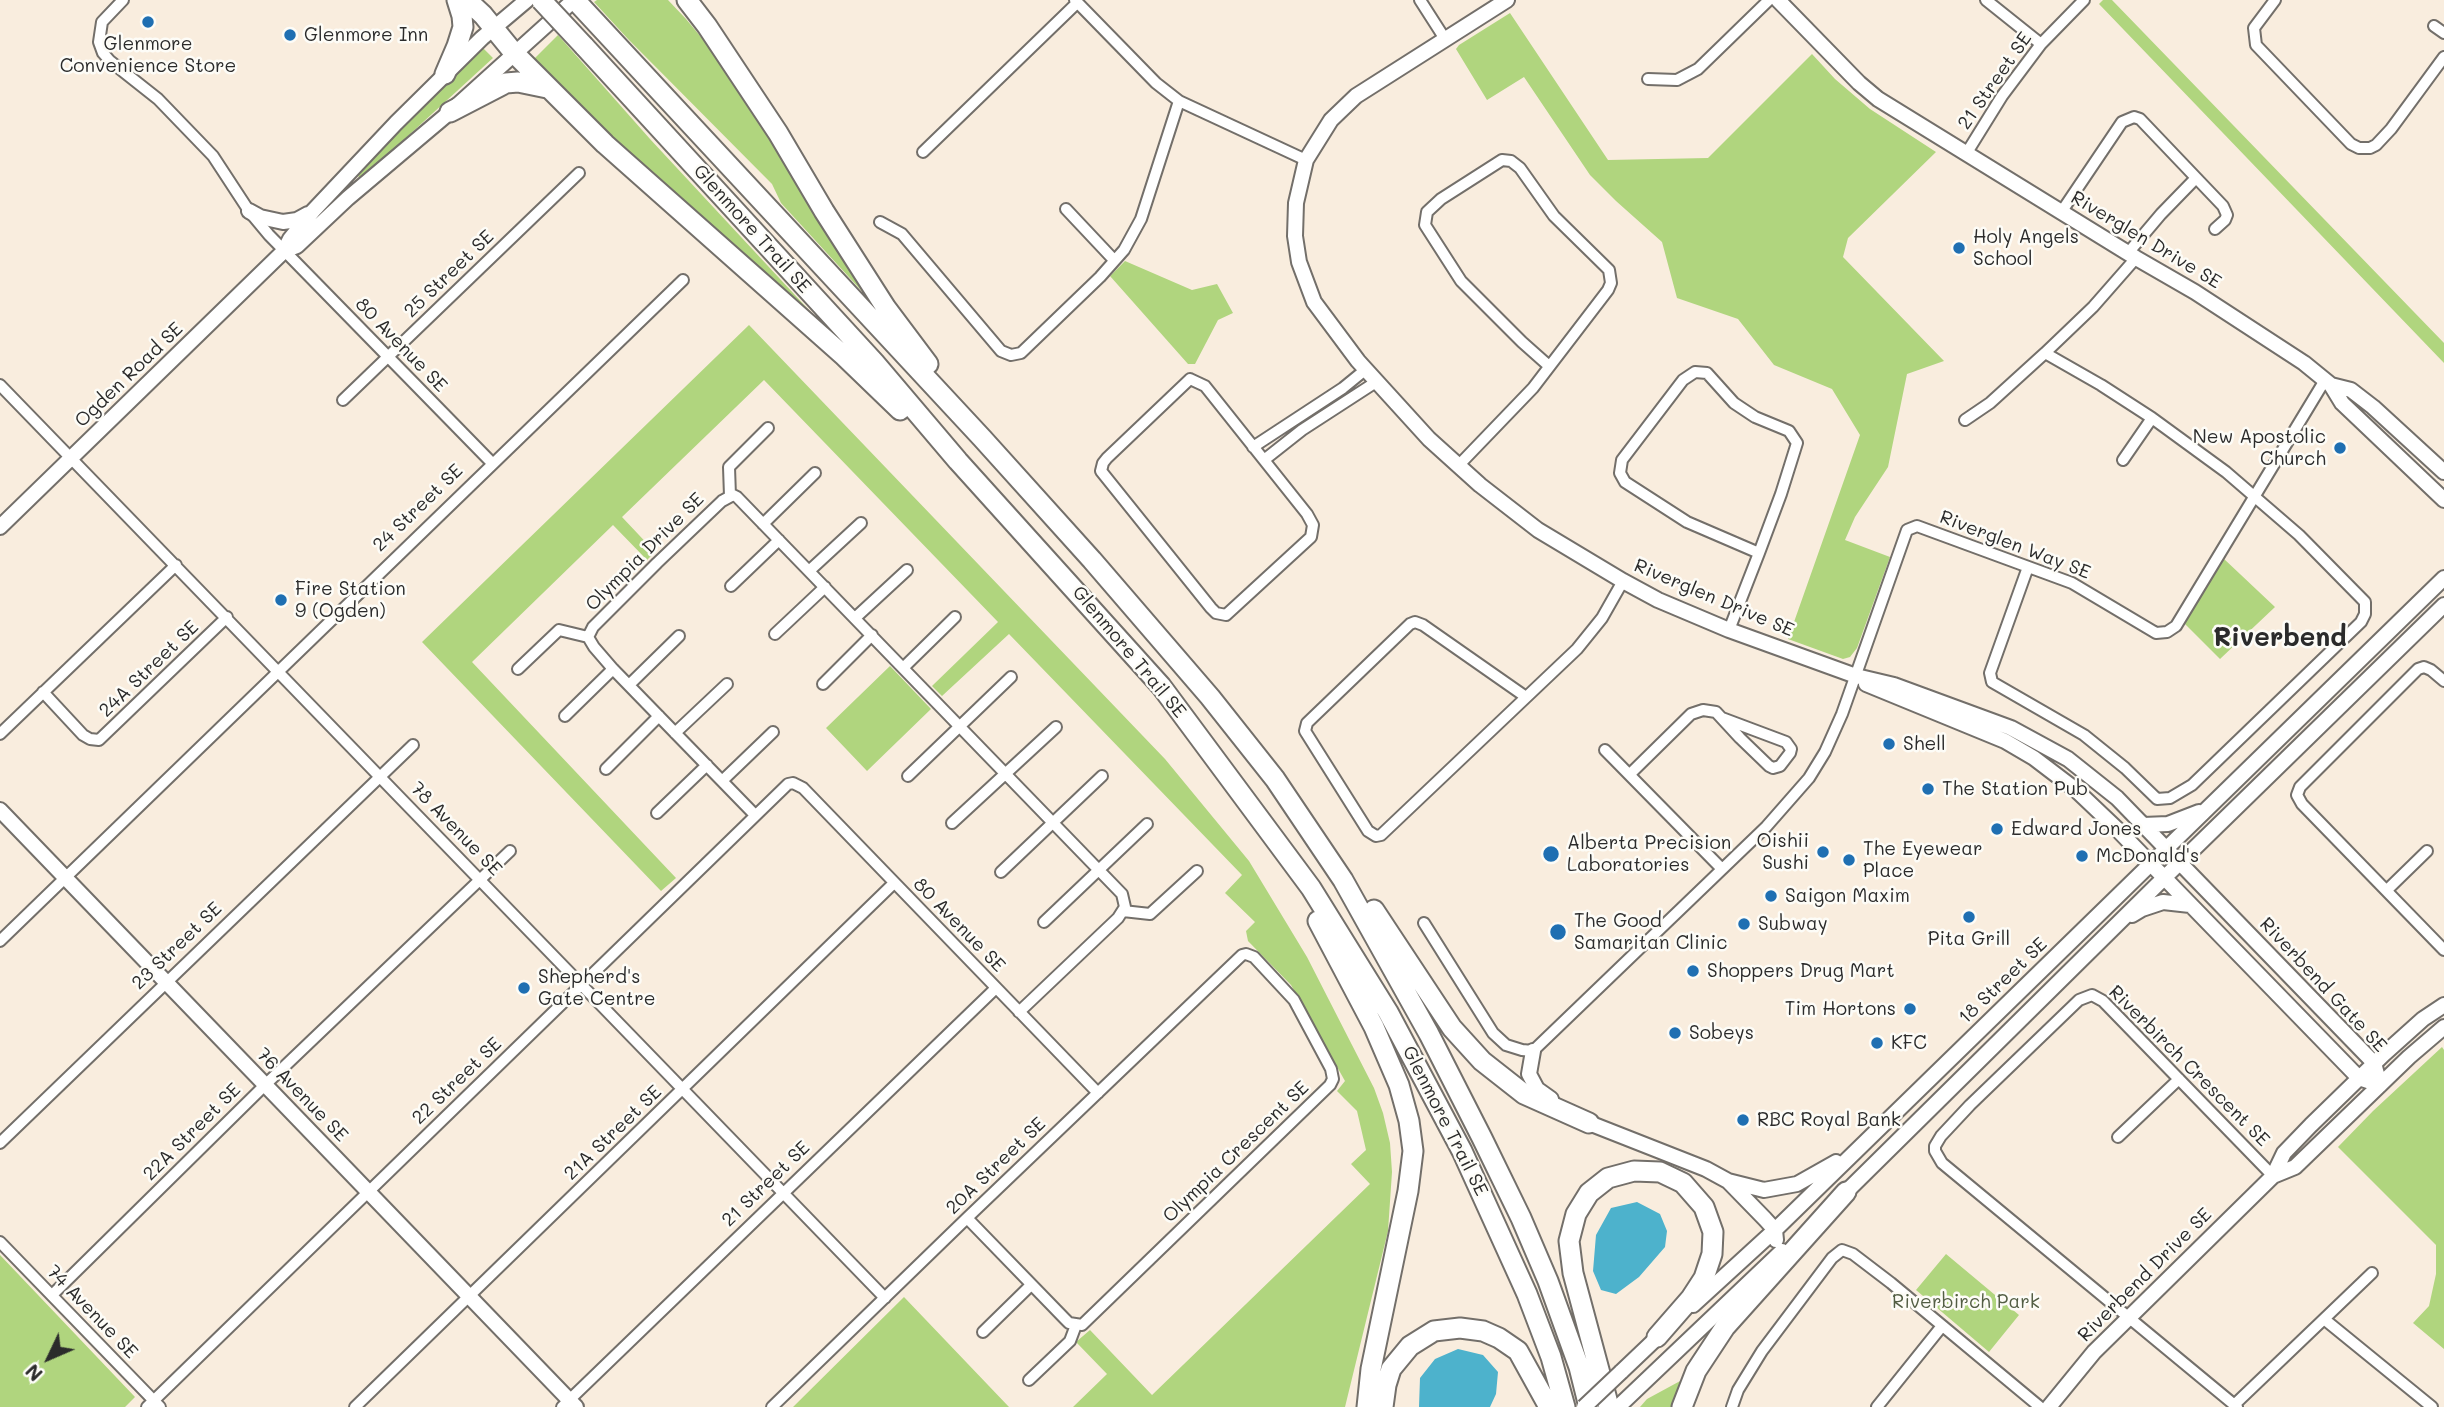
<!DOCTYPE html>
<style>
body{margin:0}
#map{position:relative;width:2444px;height:1407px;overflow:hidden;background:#f9edde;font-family:Mali,sans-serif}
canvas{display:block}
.north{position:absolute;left:14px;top:1323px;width:70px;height:70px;-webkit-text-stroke:5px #fdfcf7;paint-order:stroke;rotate:226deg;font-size:19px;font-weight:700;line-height:28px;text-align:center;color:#2b2b2b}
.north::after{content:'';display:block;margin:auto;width:24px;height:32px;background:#2b2b2b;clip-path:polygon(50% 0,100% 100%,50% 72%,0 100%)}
</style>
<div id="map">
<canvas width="2444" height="1407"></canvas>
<div class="north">N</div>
</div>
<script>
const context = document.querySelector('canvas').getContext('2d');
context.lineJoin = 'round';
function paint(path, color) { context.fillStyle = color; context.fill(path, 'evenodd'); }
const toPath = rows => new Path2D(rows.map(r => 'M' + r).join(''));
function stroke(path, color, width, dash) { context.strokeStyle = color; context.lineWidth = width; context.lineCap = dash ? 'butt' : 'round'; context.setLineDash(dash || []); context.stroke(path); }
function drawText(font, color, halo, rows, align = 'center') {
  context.font = font + ' Mali,sans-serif'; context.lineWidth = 5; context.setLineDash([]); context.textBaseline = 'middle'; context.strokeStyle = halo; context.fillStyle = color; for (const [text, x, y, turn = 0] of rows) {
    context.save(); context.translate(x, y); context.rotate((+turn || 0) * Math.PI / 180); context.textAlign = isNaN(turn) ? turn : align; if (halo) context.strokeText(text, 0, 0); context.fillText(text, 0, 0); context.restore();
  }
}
paint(toPath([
 [597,0,668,0,686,19,745,90,880,311,781,203,772,184,628,39,594,2],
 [2103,0,2112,0,2444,343,2444,363,2099,4],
 [1510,13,1608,160,1708,158,1812,54,1835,79,1870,109,1936,152,1848,238,1843,257,1944,361,1907,374,1888,467,1855,517,1845,540,1890,557,1857,648,1850,657,1843,659,1788,639,1860,435,1832,389,1774,365,1738,319,1677,298,1662,242,1616,201,1590,175,1524,77,1487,100,1456,49,1459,45],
 [558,35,650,139,820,322,653,180,533,60],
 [482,47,493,58,361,179,358,176,397,133],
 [1125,261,1192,290,1217,284,1233,313,1218,320,1195,364,1188,364,1110,276],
 [749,325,1165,759,1249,861,1307,957,1374,1088,1383,1113,1390,1143,1392,1172,1388,1231,1345,1407,1073,1407,1107,1374,1076,1342,1090,1330,1152,1395,1370,1184,1351,1164,1366,1150,1357,1111,1337,1091,1345,1081,1291,985,1248,941,1246,931,1255,922,1225,893,1242,875,1009,634,942,696,932,686,998,622,764,380,622,517,655,552,647,560,613,525,472,662,676,878,661,891,422,642],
 [2223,558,2275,607,2220,659,2185,624,2188,614],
 [890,666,931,709,867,771,826,728],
 [2442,1047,2444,1050,2444,1349,2413,1323,2429,1306,2436,1274,2436,1245,2338,1147,2373,1111],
 [1946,1254,2019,1315,1989,1352,1916,1290],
 [0,1255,135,1397,125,1407,0,1407],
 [904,1297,1009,1407,793,1407],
 [1682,1380,1675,1407,1640,1407,1647,1399]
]), '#b0d57e');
paint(toPath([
 [1637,1202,1660,1214,1667,1231,1665,1247,1639,1277,1616,1294,1601,1290,1593,1271,1596,1235,1611,1208],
 [1458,1349,1483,1355,1498,1372,1496,1394,1490,1407,1419,1407,1420,1378,1435,1359]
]), '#4db2cc');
const street = toPath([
 [123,0,102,22,99,42,103,53,110,61,158,99,213,156,249,211,269,235,492,463],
 [1075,0,1156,83,1179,101,1306,160],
 [1420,0,1445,39],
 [1986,0,2041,44],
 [2275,0,2254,28,2256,45,2351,144,2359,148,2370,148,2376,145,2391,129,2444,57],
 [2434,26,2444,33],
 [1648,79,1677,80,1698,69,1769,0],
 [923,152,1077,3],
 [1966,154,2002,96,2041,44,2084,0],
 [1066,209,1114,260],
 [2062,211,2122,122,2134,117,2140,119,2223,206,2227,215,2225,220,2215,229],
 [880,222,902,234,1001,351,1011,355,1021,353,1100,277,1124,250,1141,219,1179,101],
 [2128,253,2161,214,2196,178],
 [1190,379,1205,386,1307,514,1313,525,1311,537,1226,615,1216,613,1211,608,1101,471,1103,463,1107,458,1190,379],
 [0,385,885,1298],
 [343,400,579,173],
 [1965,420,1990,403,2045,353],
 [1253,447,1343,388,1365,370],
 [1264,460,1302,430,1376,382],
 [2123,460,2152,418],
 [1458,466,1533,388,1608,290,1611,283,1609,270,1554,216,1520,168,1511,161,1502,160,1441,199,1427,212,1425,225,1461,281,1522,342,1549,366],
 [730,496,729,467,768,428],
 [763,524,815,473],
 [2028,567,1990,673,1992,682,2084,735,2125,768,2157,799,2170,798,2192,785,2361,622,2365,614,2365,602,2299,535,2226,472,2152,418,2101,385,2045,353,2093,307,2136,258],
 [809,571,861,523],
 [731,586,779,540],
 [855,618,907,570],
 [1729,630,1759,553,1781,494,1797,443,1789,431,1755,417,1734,403,1707,373,1695,372,1683,380,1622,460,1620,473,1625,482,1687,522,1759,553],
 [775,634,825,587],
 [903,668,955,617],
 [518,669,559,630,588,637],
 [2444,681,2431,670,2424,667,2418,669,2300,787,2297,795,2302,804,2444,950],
 [823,684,872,635],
 [629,685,679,636],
 [43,692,83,735,90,739,99,740,227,617],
 [1526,697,1423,625,1415,622,1410,624,1307,723,1305,731,1368,831,1376,836,1381,835,1577,649,1602,618,1623,581],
 [565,716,613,669],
 [675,733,727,684],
 [0,734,176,565],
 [1605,750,1722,869],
 [606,769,659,716],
 [1630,774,1691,714,1703,710,1716,712,1740,738,1769,766,1773,768,1780,766,1790,753,1791,749,1786,742,1722,718],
 [908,776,1011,677],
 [722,781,773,732],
 [657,813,707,765],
 [755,815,613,669,594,647,588,637,593,627,657,563,722,501,733,495,737,497,1122,894,1125,907,1118,918,1019,1012],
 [952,823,1056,727],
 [1001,872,1102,776],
 [2387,890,2427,851],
 [1123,911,1150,914,1197,871],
 [1044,922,1147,824],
 [1424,923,1493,1033,1506,1045,1522,1050,1533,1051,1766,827,1809,778,1825,752,1842,714,1907,530,1917,526,2072,583,2156,633,2167,632,2176,626,2325,380],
 [0,941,683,280],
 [2118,1137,2179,1079],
 [0,1143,413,745],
 [0,1242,160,1407],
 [52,1295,265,1085,510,851],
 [2324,1319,2372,1273],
 [983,1332,1031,1285],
 [1029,1380,1070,1341,1076,1325],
 [2234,1405,2324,1319,2432,1407],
 [147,1407,788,784,793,783,803,788,1098,1093],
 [355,1407,894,883],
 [562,1407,996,988],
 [772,1407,967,1218,1242,955,1246,954,1254,957,1294,1000,1331,1069,1333,1079,1330,1085,1082,1325,1069,1323,1065,1319,967,1218],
 [1732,1407,1738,1390,1762,1351,1832,1258,1842,1250,1853,1254,1891,1283,2040,1407],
 [1877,1407,1942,1326],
 [2237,1407,1942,1163,1935,1151,1935,1146,1941,1136,1970,1105,2079,1000,2092,995,2103,1001,2273,1176]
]);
const secondary = toPath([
 [1507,0,1356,96,1331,120,1306,160,1296,203,1295,236,1299,262,1314,302,1358,361,1429,439,1480,485,1538,530,1623,581,1658,600,1729,630,1856,676,1894,685,2011,728,2068,759,2117,798,2374,1063,2380,1085],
 [1778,0,1859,83,1878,99,2136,258,2195,292,2304,363,2331,385,2342,403,2444,500],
 [249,211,260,217,283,222,297,220,308,214],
 [284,251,297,246,348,198,450,112,574,0],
 [2331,385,2351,390,2373,407,2444,472],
 [0,527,284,251,290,239,313,211,396,123,482,38,527,0],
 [1866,684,2005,741,2034,758,2076,790,2116,828,2359,1078,2380,1085],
 [0,810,576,1407],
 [2143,825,2168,824,2199,812],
 [2132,915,2142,909,2163,902,2190,905],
 [1533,1051,1529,1074,1537,1089,1551,1099],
 [1583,1119,1589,1123,1706,1169,1728,1181,1764,1190,1797,1184,1836,1162],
 [2273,1176,2295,1167,2409,1057,2444,1027],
 [1728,1181,1765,1219,1775,1230,1776,1240],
 [1841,1197,2164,878,2444,605],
 [1693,1305,1775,1230,2444,578],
 [1621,1372,1662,1333],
 [1618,1407,1782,1251],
 [2049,1407,2094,1352,2273,1176,2284,1153,2311,1125,2384,1054,2423,1019,2444,1005]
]);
const highway = toPath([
 [467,0,483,15,514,53,605,144,844,356,900,410],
 [575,0,982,438,1092,560,1210,697,1275,779,1343,880,1429,1034,1482,1138,1521,1218,1548,1281,1579,1367,1589,1407],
 [687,0,707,26,778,133,824,211,886,308,928,364],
 [584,46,874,362,958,461,1161,686,1311,888,1388,1012,1462,1151,1527,1294,1551,1357,1565,1407],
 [445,74,457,46,463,27,462,16,457,0],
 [450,112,506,83,518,82,547,88],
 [1374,910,1452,1028,1482,1061,1524,1094,1589,1123],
 [1318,921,1374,1027,1399,1085,1409,1121,1413,1151,1408,1191,1371,1369,1367,1407],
 [1383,1407,1386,1385,1391,1369,1410,1346,1434,1331,1460,1328,1483,1331,1499,1338,1518,1351,1549,1407],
 [1609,1407,1573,1273,1569,1241,1576,1214,1589,1193,1608,1178,1634,1171,1660,1172,1683,1183,1704,1207,1713,1232,1712,1254,1704,1278,1691,1298,1657,1337],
 [1682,1407,1696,1371,1725,1327,1846,1192]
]);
stroke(street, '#736f6a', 14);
stroke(secondary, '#736f6a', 18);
stroke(highway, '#736f6a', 23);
stroke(street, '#fff', 10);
stroke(secondary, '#fff', 14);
stroke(highway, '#fff', 19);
const secondaryBridge = toPath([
 [1584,1407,1621,1372]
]);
const highwayBridge = toPath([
 [541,0,584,46]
]);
stroke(secondaryBridge, '#736f6a', 18, []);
stroke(highwayBridge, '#736f6a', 23, []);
stroke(secondaryBridge, '#fff', 14);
stroke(highwayBridge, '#fff', 19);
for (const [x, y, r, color] of [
 [148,22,7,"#1f6fb2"],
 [290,35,7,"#1f6fb2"],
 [1959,248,7,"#1f6fb2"],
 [2340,448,7,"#1f6fb2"],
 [281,600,7,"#1f6fb2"],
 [1889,744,7,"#1f6fb2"],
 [1928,789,7,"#1f6fb2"],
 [1997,829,7,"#1f6fb2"],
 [1823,852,7,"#1f6fb2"],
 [1551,854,9,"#1f6fb2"],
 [2082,856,7,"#1f6fb2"],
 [1849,860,7,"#1f6fb2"],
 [1771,896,7,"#1f6fb2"],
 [1969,917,7,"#1f6fb2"],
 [1744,924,7,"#1f6fb2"],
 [1558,932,9,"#1f6fb2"],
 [1693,971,7,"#1f6fb2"],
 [524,988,7,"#1f6fb2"],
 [1910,1009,7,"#1f6fb2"],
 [1675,1033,7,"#1f6fb2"],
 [1877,1043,7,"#1f6fb2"],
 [1743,1120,7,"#1f6fb2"]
]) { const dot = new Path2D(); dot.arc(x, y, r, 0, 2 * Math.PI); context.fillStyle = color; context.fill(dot); stroke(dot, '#fdfcf7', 2.5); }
drawText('19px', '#2b2b2b', '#fdfcf7', [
 ["Glenmore Inn",304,35],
 ["Glenmore",148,44,"center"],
 ["Convenience Store",148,66,"center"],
 ["Holy Angels",1973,237],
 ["School",1973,259],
 ["New Apostolic",2326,437,"right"],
 ["Church",2326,459,"right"],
 ["Fire Station",295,589],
 ["9 (Ogden)",295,611],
 ["Shell",1903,744],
 ["The Station Pub",1942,789],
 ["Edward Jones",2011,829],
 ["Oishii",1809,841,"right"],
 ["Sushi",1809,863,"right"],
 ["Alberta Precision",1567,843],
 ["Laboratories",1567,865],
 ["The Eyewear",1863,849],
 ["Place",1863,871],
 ["McDonald's",2096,856],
 ["Saigon Maxim",1785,896],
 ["The Good",1574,921],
 ["Samaritan Clinic",1574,943],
 ["Subway",1758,924],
 ["Pita Grill",1969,939,"center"],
 ["Shoppers Drug Mart",1707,971],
 ["Shepherd's",538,977],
 ["Gate Centre",538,999],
 ["Tim Hortons",1896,1009,"right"],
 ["Sobeys",1689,1033],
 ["KFC",1891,1043],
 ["RBC Royal Bank",1757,1120]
], 'left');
drawText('19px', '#2b2b2b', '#fdfcf7', [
 ["21 Street SE",1995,81,-55],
 ["Glenmore Trail SE",752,229,48],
 ["Riverglen Drive SE",2146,240,31],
 ["25 Street SE",449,274,-44],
 ["80 Avenue SE",401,345,46],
 ["Ogden Road SE",129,375,-44],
 ["24 Street SE",418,508,-44],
 ["Riverglen Way SE",2015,545,21],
 ["Olympia Drive SE",645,552,-45],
 ["Riverglen Drive SE",1714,598,23],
 ["Glenmore Trail SE",1129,652,50],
 ["24A Street SE",149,669,-44],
 ["78 Avenue SE",456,829,46],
 ["80 Avenue SE",959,925,46],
 ["23 Street SE",177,946,-44],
 ["18 Street SE",2003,981,-44],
 ["Riverbend Gate SE",2323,985,47],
 ["Riverbirch Crescent SE",2189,1066,45],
 ["22 Street SE",457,1081,-44],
 ["76 Avenue SE",302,1095,46],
 ["Glenmore Trail SE",1445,1121,63],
 ["22A Street SE",192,1132,-45],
 ["21A Street SE",613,1133,-44],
 ["Olympia Crescent SE",1236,1152,-44],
 ["20A Street SE",996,1166,-44],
 ["21 Street SE",766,1184,-44],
 ["Riverbend Drive SE",2145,1275,-45],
 ["74 Avenue SE",92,1312,46]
]);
drawText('19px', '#535e44', '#fdfcf7', [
 ["Riverbirch Park",1966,1302]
]);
drawText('bold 26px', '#2b2b2b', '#fdfcf7', [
 ["Riverbend",2280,638]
]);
</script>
